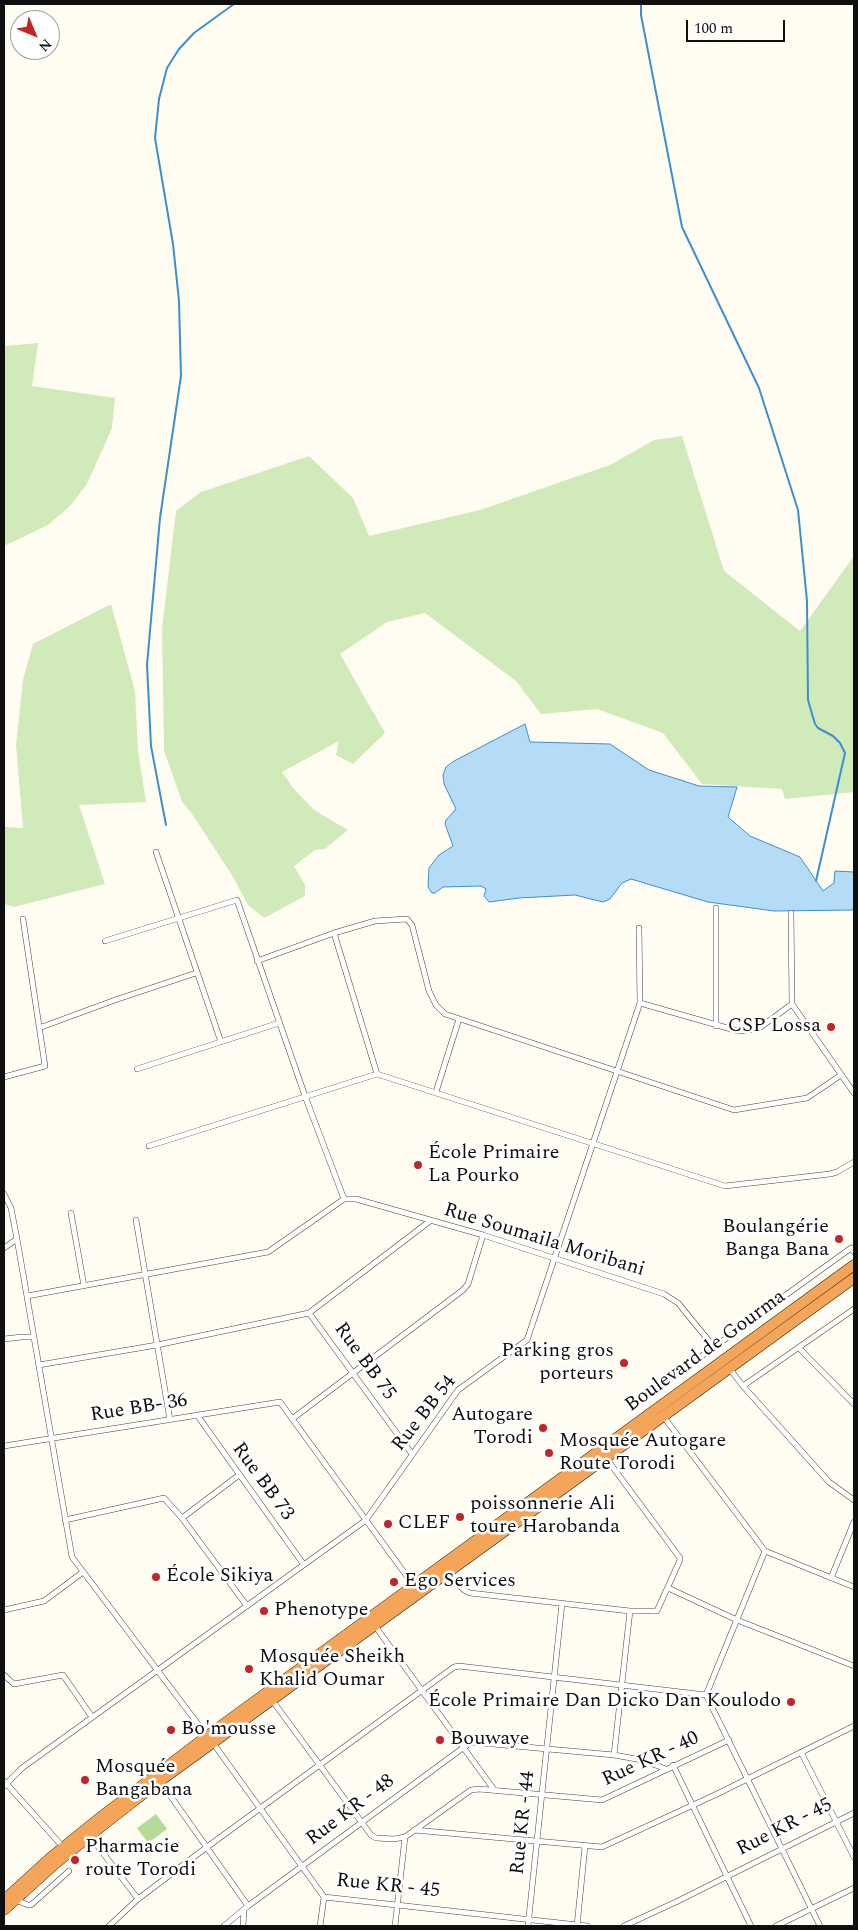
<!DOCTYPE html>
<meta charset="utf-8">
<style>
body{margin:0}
#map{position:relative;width:858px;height:1930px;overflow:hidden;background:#fffdf1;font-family:Spectral,serif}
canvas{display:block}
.frame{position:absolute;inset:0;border:5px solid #0f0f0f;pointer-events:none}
.north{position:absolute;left:10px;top:10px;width:50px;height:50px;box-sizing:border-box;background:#fff;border:1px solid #9f9f9f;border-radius:50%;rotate:135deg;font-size:14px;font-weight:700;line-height:20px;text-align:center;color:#0f0f0f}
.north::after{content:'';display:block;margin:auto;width:18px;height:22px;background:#c12528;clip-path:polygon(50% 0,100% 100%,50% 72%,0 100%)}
.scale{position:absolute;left:686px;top:20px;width:99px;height:22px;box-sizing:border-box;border:2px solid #0f0f0f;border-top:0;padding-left:6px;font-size:15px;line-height:18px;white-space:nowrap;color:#0f0f0f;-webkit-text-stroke:4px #fff;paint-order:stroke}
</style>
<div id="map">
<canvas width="858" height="1930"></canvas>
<div class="frame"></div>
<div class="north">N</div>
<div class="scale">100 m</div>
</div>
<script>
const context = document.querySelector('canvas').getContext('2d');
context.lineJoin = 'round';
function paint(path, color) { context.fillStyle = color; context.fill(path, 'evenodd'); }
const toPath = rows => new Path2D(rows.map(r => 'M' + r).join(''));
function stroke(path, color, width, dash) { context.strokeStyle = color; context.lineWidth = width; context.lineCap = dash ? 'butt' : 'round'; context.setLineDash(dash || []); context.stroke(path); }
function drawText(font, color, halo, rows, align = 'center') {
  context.font = font + ' Spectral,serif'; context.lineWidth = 5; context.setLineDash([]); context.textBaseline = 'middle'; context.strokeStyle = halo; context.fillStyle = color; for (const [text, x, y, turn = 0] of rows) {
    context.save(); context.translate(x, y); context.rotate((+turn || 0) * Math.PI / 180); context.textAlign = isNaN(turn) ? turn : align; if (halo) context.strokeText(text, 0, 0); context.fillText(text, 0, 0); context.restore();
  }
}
paint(toPath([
 [38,343,32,386,115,398,112,428,87,484,71,505,48,525,4,546,4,346],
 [682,436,724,571,800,631,854,556,854,792,785,799,782,789,702,784,663,733,597,709,541,714,516,681,425,613,387,622,340,654,385,733,353,764,336,755,339,741,282,772,293,788,314,810,348,830,325,849,315,850,294,866,305,885,305,896,264,918,248,905,232,875,190,811,182,802,164,750,162,629,176,511,201,492,309,456,353,498,369,536,480,510,610,465,654,440],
 [111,604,135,691,138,751,146,802,79,805,105,884,14,907,4,904,4,827,23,828,16,745,23,680,33,644]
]), '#d1eaba');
paint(toPath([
 [156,1814,167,1829,148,1843,137,1828]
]), '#b5db99');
const water = toPath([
 [525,724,530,742,610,744,649,770,699,786,737,787,728,817,750,836,800,857,823,891,834,883,835,871,854,872,854,910,774,911,708,902,631,879,622,883,610,899,603,902,575,895,519,898,489,902,484,896,486,889,481,886,443,887,435,893,432,893,428,887,429,868,439,855,453,846,445,824,446,820,456,809,444,784,443,775,446,767,454,761,525,724]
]);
paint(water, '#b5dcf7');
stroke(water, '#3c8fce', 1);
stroke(toPath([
 [641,4,641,15,682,227,759,388,798,510,807,601,808,700,815,724,818,728,833,736,840,743,845,753,816,881],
 [166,825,151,746,147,665,160,518,181,376,179,301,173,244,155,138,159,99,167,68,179,49,194,33,234,4]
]), '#3c8fce', 2);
const street = toPath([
 [156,852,221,1042],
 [716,908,716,1026],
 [791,913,792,1004,854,1093],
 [334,933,375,921,407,919,412,925,429,991,436,1005,445,1014,734,1110,807,1098,841,1075],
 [105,941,237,900,305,1096,344,1199],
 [257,961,334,933,377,1074],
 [640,1003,738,1031,758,1029,792,1004],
 [39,1028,115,1000,196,973],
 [137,1069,279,1023],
 [4,1077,45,1066,23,919],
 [436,1092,459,1019],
 [149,1146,377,1074,725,1186,830,1174,837,1172,854,1162],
 [4,1194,11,1208,17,1239,72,1557,207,1736],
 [344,1199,356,1199,483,1235,664,1294,678,1303,714,1347],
 [71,1213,84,1286],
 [136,1220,170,1420],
 [4,1248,17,1239],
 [27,1296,268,1252,344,1199],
 [309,1313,412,1454],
 [4,1339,22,1337,34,1337],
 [799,1348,854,1404],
 [696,1360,851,1248,854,1252],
 [39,1365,157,1345,309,1313,430,1221],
 [729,1368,743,1386,829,1482,854,1500],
 [743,1386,854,1309],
 [197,1415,304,1565],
 [663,1416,765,1551,854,1587],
 [292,1419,463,1290,468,1284,483,1235],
 [4,1446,280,1402,414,1586],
 [182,1518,239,1475],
 [65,1520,164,1498,182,1518,247,1606],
 [765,1551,706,1695,820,1926],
 [447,1574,464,1590,470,1593,630,1611,657,1611,680,1560,680,1558,606,1458],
 [831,1578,854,1522],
 [668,1588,737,1620,854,1666],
 [4,1610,44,1601,83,1572],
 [375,1626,495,1791],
 [4,1675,14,1684,63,1675,92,1717],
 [272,1700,371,1835,376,1838,394,1839,405,1837,471,1790,479,1789,602,1800,729,1740],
 [213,1743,324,1897,587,1926],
 [801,1752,854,1857],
 [614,1755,630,1611],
 [673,1765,751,1926],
 [4,1781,63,1847],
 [160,1781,248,1906],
 [4,1786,22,1768,366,1520,458,1390,527,1340,640,1003,639,928],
 [414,1830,602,1847,717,1794,854,1726],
 [90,1836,138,1899],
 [16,1900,28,1905,31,1905,69,1871],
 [109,1926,138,1899,207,1847,454,1667,459,1666,706,1695],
 [224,1926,248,1906,471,1742,614,1755,642,1760,666,1769],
 [243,1926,244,1910],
 [320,1926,324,1897],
 [395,1926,405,1837],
 [528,1926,562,1603],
 [577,1926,585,1846],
 [624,1926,678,1901,854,1813],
 [776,1926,854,1888]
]);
const highway = toPath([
 [4,1900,50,1858,102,1816,207,1736,854,1265],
 [4,1910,55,1864,107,1822,160,1781,854,1278]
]);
stroke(street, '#424242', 6);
stroke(highway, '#202020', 11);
stroke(street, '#fff', 5);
stroke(highway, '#f5a559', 10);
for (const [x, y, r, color] of [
 [831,1027,5,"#c12528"],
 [418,1165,5,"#c12528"],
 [839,1239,5,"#c12528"],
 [624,1363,5,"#c12528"],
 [543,1428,5,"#c12528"],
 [549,1453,5,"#c12528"],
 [460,1517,5,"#c12528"],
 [388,1524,5,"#c12528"],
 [156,1577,5,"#c12528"],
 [394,1582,5,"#c12528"],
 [264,1611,5,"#c12528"],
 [249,1669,5,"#c12528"],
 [791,1702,5,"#c12528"],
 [171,1730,5,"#c12528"],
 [440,1740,5,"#c12528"],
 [85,1780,5,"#c12528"],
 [75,1860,5,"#c12528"]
]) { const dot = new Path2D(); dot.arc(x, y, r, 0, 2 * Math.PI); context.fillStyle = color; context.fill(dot); stroke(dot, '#fff', 2); }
drawText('20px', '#0f0f0f', '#fff', [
 ["CSP Lossa",821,1027,"right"],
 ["École Primaire",428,1154],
 ["La Pourko",428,1177],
 ["Boulangérie",829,1228,"right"],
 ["Banga Bana",829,1251,"right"],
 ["Parking gros",614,1352,"right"],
 ["porteurs",614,1375,"right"],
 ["Autogare",533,1416,"right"],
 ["Torodi",533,1439,"right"],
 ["Mosquée Autogare",559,1442],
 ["Route Torodi",559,1465],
 ["poissonnerie Ali",470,1505],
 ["toure Harobanda",470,1528],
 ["CLEF",398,1524],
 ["École Sikiya",166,1577],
 ["Ego Services",404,1582],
 ["Phenotype",274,1611],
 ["Mosquée Sheikh",259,1658],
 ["Khalid Oumar",259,1681],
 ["École Primaire Dan Dicko Dan Koulodo",781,1702,"right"],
 ["Bo'mousse",181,1730],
 ["Bouwaye",450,1740],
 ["Mosquée",95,1768],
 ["Bangabana",95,1791],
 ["Pharmacie",85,1848],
 ["route Torodi",85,1871]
], 'left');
drawText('20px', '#0f0f0f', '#fff', [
 ["Rue Soumaila Moribani",544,1241,17],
 ["Boulevard de Gourma",706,1352,-36],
 ["Rue BB 75",364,1362,54],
 ["Rue BB- 36",139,1409,-9],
 ["Rue BB 54",425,1414,-52],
 ["Rue BB 73",262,1482,54],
 ["Rue KR - 40",651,1760,-25],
 ["Rue KR - 48",351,1811,-37],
 ["Rue KR - 44",524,1823,-84],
 ["Rue KR - 45",785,1828,-27],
 ["Rue KR - 45",388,1887,6]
]);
</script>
